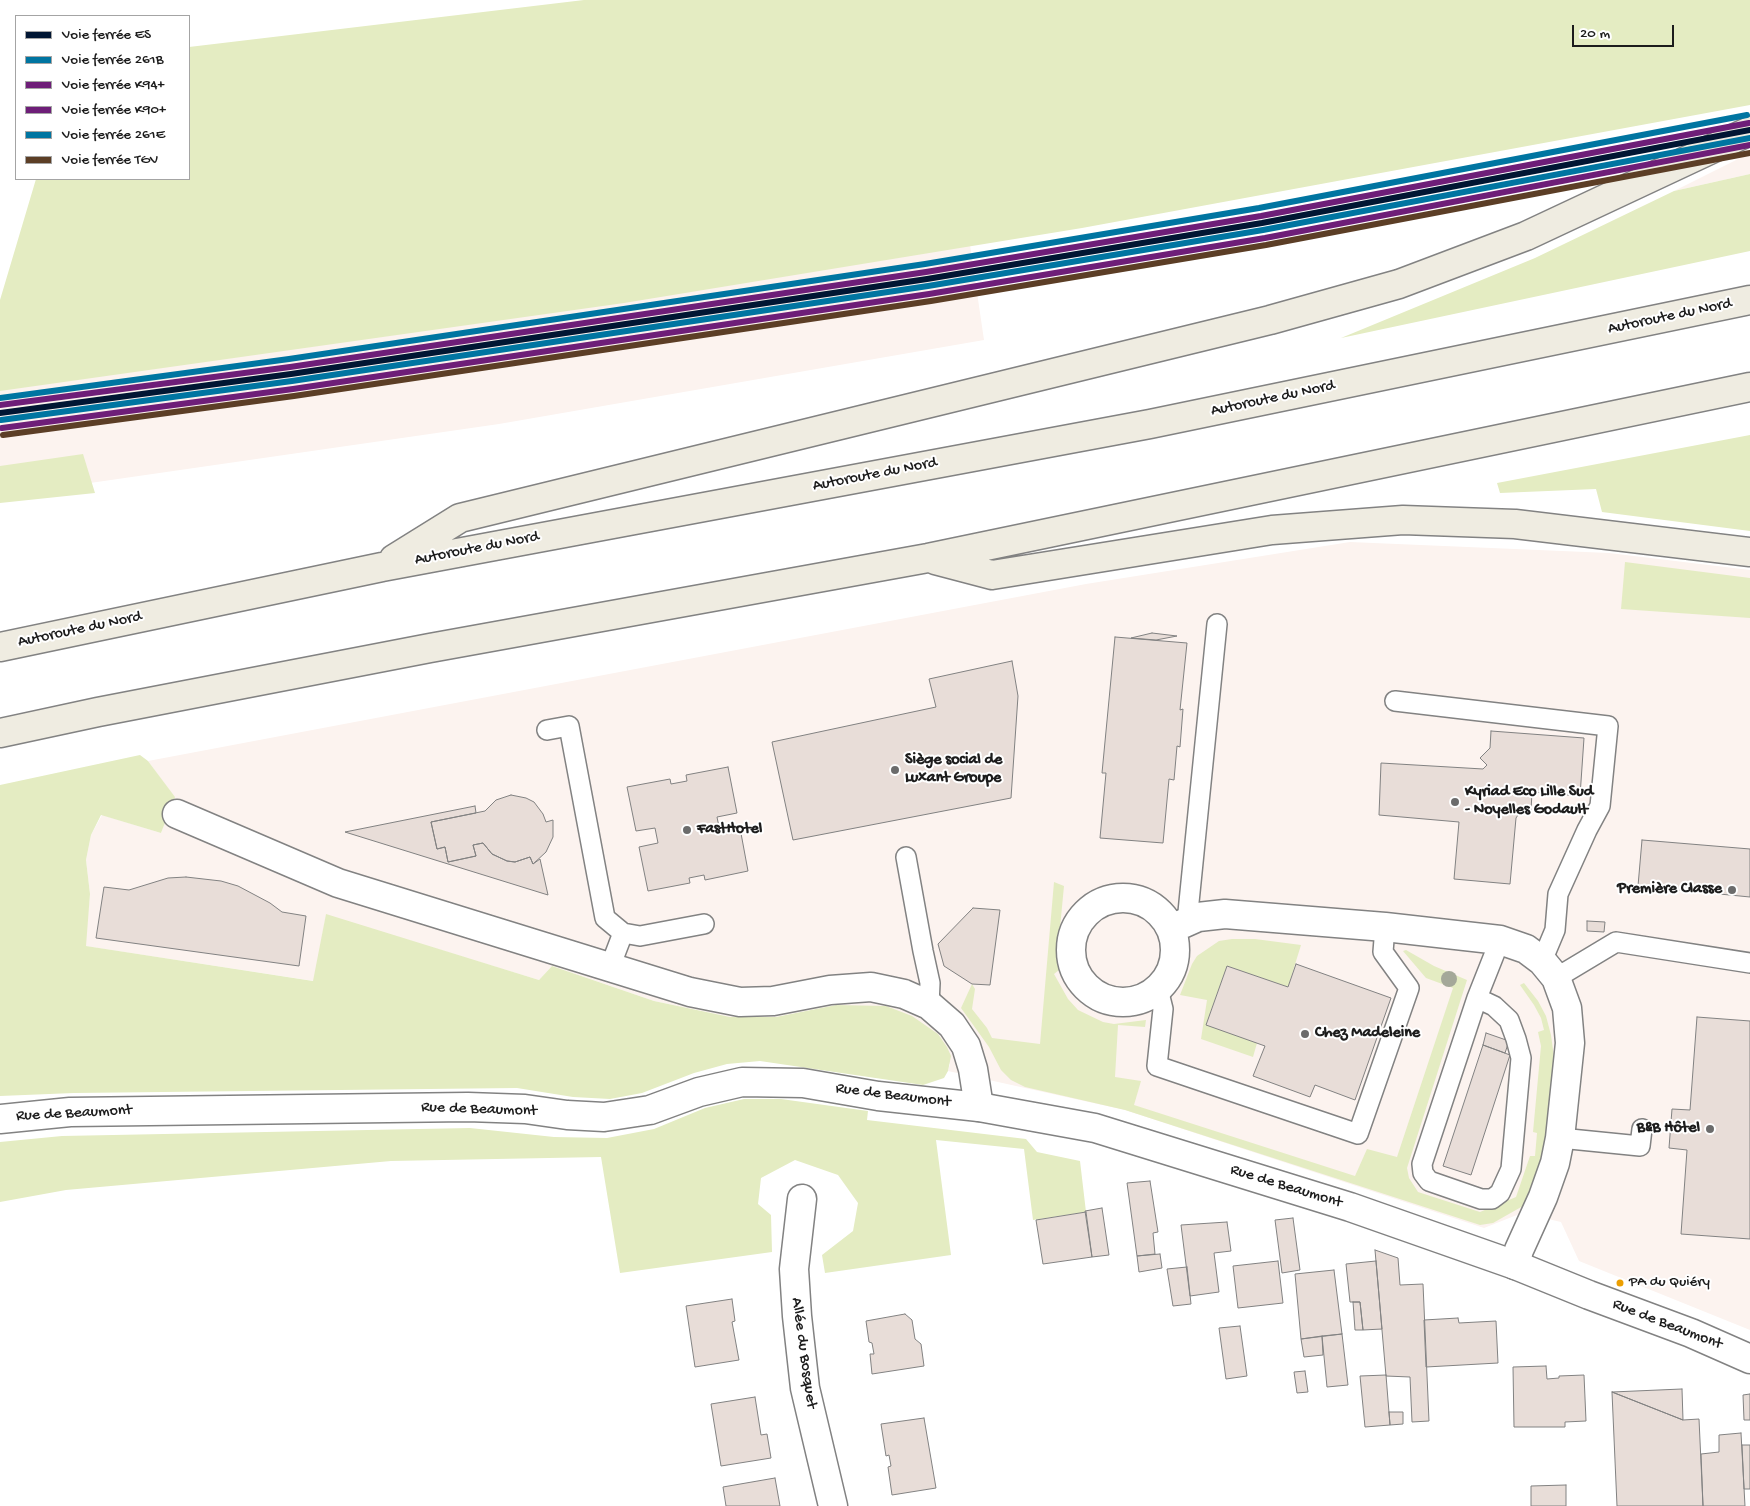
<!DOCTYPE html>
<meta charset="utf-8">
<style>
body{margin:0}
#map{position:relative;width:1750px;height:1506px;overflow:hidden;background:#fff;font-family:"Gochi Hand",sans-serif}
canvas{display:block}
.legend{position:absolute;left:15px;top:15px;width:175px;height:165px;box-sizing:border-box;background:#fff;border:1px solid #a4a4a4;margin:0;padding:6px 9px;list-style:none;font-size:15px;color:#1c1c1c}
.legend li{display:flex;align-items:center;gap:10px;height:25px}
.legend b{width:25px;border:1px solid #a4a4a4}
.scale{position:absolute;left:1572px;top:25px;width:102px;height:22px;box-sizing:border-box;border:2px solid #1c1c1c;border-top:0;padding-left:6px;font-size:15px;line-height:18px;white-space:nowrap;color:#1c1c1c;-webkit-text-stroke:4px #fff;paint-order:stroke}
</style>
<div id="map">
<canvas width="1750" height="1506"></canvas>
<ul class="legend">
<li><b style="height:6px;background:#011633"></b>Voie ferrée ES</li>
<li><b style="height:6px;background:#0075a1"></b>Voie ferrée 261B</li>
<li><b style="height:6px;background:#6e1e78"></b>Voie ferrée K94+</li>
<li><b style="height:6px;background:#6e1e78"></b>Voie ferrée K90+</li>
<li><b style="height:6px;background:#0075a1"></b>Voie ferrée 261E</li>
<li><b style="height:6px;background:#5c3e26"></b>Voie ferrée TGV</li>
</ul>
<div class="scale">20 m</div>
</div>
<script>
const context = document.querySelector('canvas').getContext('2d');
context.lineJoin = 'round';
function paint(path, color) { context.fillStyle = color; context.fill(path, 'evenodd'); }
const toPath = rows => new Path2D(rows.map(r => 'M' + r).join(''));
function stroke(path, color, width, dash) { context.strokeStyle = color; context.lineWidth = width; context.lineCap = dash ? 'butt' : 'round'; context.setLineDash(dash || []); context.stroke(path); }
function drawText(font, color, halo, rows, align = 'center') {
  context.font = font + ' "Gochi Hand",sans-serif'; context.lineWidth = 4; context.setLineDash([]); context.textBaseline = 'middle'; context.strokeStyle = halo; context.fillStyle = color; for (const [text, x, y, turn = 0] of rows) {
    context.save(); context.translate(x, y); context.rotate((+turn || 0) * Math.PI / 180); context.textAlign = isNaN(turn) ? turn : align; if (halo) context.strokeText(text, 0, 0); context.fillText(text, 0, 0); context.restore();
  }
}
paint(toPath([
 [1750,153,1750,174,1674,191],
 [960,177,984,340,499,424,0,496,0,334,609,244],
 [1350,542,1609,553,1750,570,1750,1330,1579,1261,1561,1222,1522,1213,1484,1228,1125,1110,948,1071,950,1064,836,1005,776,1017,730,1017,654,1001,552,966,539,980,326,915,314,981,85,946,90,894,86,860,91,835,102,815,161,833,174,797,148,761,1086,584]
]), '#fcf3ef');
paint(toPath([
 [584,0,1750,0,1750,105,1082,228,624,303,0,391,0,300,36,179,189,179,189,47],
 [1750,174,1750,251,1341,338,1535,258,1674,191],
 [1750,435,1750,531,1602,512,1596,489,1500,493,1497,483],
 [83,454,95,493,0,503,0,466],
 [1625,562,1750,578,1750,618,1621,609],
 [140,755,148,761,175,797,161,833,101,815,91,835,86,860,90,894,86,946,313,981,326,914,539,980,552,966,654,1001,730,1017,776,1017,836,1005,886,1006,912,1016,938,1034,947,1047,951,1056,948,1071,944,1078,923,1085,760,1061,727,1064,694,1073,642,1093,610,1099,573,1097,517,1088,74,1093,0,1096,0,785],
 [1054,882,1064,886,1057,959,1059,970,1054,974,1068,999,1078,1010,1103,1022,1114,1024,1146,1020,1145,1027,1118,1025,1115,1077,1141,1081,1134,1105,1355,1176,1367,1149,1397,1157,1453,988,1426,978,1403,951,1406,950,1434,966,1467,980,1407,1168,1409,1178,1418,1192,1480,1212,1516,1197,1530,1156,1535,1156,1537,1133,1533,1132,1541,1046,1538,1032,1544,1030,1541,1018,1534,1005,1520,985,1524,983,1538,1001,1546,1016,1551,1035,1554,1057,1547,1132,1542,1158,1523,1206,1493,1223,1480,1225,1125,1110,1025,1087,1011,1080,1001,1070,989,1047,961,1008,972,984,975,989,972,1009,987,1028,992,1038,1040,1044],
 [1232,939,1255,939,1301,945,1288,987,1227,966,1206,1024,1257,1043,1253,1057,1201,1039,1207,1000,1180,995,1192,964,1197,956,1219,941],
 [744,1099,781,1099,868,1111,867,1120,1026,1139,1037,1152,1080,1161,1086,1212,1033,1220,1024,1149,936,1140,951,1255,825,1273,822,1255,853,1231,858,1203,838,1175,795,1160,761,1178,758,1204,771,1215,772,1252,620,1273,601,1157,391,1161,66,1190,0,1202,0,1142,62,1136,470,1128,554,1137,607,1138,654,1129,705,1108]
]), '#e4ecc2');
const building = toPath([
 [1152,633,1177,636,1156,640,1131,638,1152,633],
 [1115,637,1187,643,1180,710,1183,709,1180,747,1177,746,1174,780,1169,779,1163,843,1100,838,1106,773,1102,773,1115,637],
 [1012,661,1018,696,1011,798,793,840,772,742,936,707,929,679,1012,661],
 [1491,731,1584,738,1580,796,1532,792,1531,811,1526,808,1520,812,1516,818,1510,884,1454,879,1459,822,1379,815,1381,763,1483,769,1487,765,1480,758,1490,748,1491,731],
 [728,767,737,813,717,817,720,832,740,828,748,871,705,880,704,875,689,878,690,883,648,891,639,847,658,843,655,828,636,831,627,787,670,779,671,784,687,781,686,775,728,767],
 [511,795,526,798,534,802,543,814,546,822,553,820,553,837,546,852,533,864,530,857,515,862,507,861,492,854,483,843,473,845,476,856,448,862,445,847,437,849,431,822,485,811,496,800,511,795],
 [475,806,476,813,431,822,437,849,445,847,448,862,476,856,473,845,483,843,492,854,507,861,515,862,530,857,533,864,540,859,548,895,345,832,475,806],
 [1642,840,1750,849,1750,897,1638,886,1642,840],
 [186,877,221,881,238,886,270,903,282,912,306,916,299,966,96,938,104,887,129,890,168,878,186,877],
 [973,908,1000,910,990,985,972,984,944,966,938,944,973,908],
 [1587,921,1605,922,1604,932,1587,931,1587,921],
 [1296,964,1391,998,1355,1100,1315,1085,1310,1097,1253,1076,1265,1046,1206,1025,1227,966,1288,987,1296,964],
 [1697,1017,1750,1021,1750,1239,1681,1234,1687,1150,1669,1148,1672,1109,1690,1110,1697,1017],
 [1486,1033,1509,1041,1505,1053,1483,1045,1486,1033],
 [1483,1045,1510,1055,1471,1175,1443,1166,1483,1045],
 [1150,1181,1158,1232,1153,1233,1155,1254,1137,1256,1127,1183,1150,1181],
 [1102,1208,1109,1255,1092,1257,1085,1211,1102,1208],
 [1086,1212,1092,1257,1043,1264,1036,1220,1086,1212],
 [1293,1218,1300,1270,1282,1273,1275,1220,1293,1218],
 [1227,1222,1231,1251,1214,1253,1219,1292,1190,1296,1181,1225,1227,1222],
 [1375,1250,1398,1258,1400,1285,1423,1284,1429,1421,1412,1422,1410,1377,1386,1376,1375,1250],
 [1160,1254,1162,1268,1139,1272,1137,1256,1160,1254],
 [1278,1261,1283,1303,1238,1308,1233,1266,1278,1261],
 [1376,1261,1382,1329,1363,1330,1360,1302,1350,1302,1346,1264,1376,1261],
 [1187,1267,1191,1304,1173,1306,1167,1269,1187,1267],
 [1334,1270,1342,1334,1301,1339,1295,1274,1334,1270],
 [732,1299,735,1321,732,1322,739,1360,695,1367,686,1306,732,1299],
 [1353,1302,1360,1302,1363,1330,1355,1330,1353,1302],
 [905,1314,912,1320,915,1339,921,1344,924,1366,872,1374,870,1354,874,1354,872,1343,869,1342,866,1321,905,1314],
 [1458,1318,1459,1323,1496,1321,1498,1363,1426,1367,1424,1320,1458,1318],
 [1240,1326,1247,1376,1226,1379,1219,1328,1240,1326],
 [1342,1334,1348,1385,1327,1387,1322,1336,1342,1334],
 [1322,1336,1323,1355,1304,1357,1301,1339,1322,1336],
 [1546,1366,1547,1379,1559,1378,1559,1376,1584,1375,1586,1421,1565,1422,1565,1427,1514,1427,1513,1367,1546,1366],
 [1305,1371,1308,1392,1297,1393,1294,1372,1305,1371],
 [1386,1375,1390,1425,1365,1427,1360,1376,1386,1375],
 [1682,1389,1683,1420,1612,1392,1682,1389],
 [1612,1392,1683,1420,1699,1419,1703,1506,1617,1506,1612,1392],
 [1750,1394,1750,1420,1744,1420,1743,1395,1750,1394],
 [755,1397,761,1435,767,1434,771,1458,721,1466,711,1404,755,1397],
 [1389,1412,1403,1412,1403,1424,1390,1425,1389,1412],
 [924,1418,936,1488,892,1495,888,1467,891,1466,889,1455,886,1456,881,1424,924,1418],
 [1741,1433,1745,1506,1703,1506,1701,1454,1719,1452,1719,1435,1741,1433],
 [1742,1445,1750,1445,1750,1489,1744,1489,1742,1445],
 [775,1478,780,1506,726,1506,723,1487,775,1478],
 [1566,1485,1566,1506,1531,1506,1531,1486,1566,1485]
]);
paint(building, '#e8ddd8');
stroke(building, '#828282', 1);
const service = toPath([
 [1395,701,1608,726,1600,806,1587,830,1558,894,1555,930,1542,961],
 [547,730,569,726,605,918,623,933,610,967],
 [906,857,923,951,930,983,929,1005],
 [1187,922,1217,624],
 [623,933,640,936,704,924],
 [1556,978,1616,942,1750,963],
 [1158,989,1163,1009,1157,1066,1358,1134,1409,988,1383,952,1385,927],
 [1477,998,1494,1006,1509,1020,1516,1039,1521,1058,1511,1169,1500,1193,1492,1199,1481,1199,1429,1181,1423,1173,1422,1164,1477,998,1500,940],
 [1560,1138,1640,1146,1642,1129]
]);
const minor = toPath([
 [177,814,338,883,690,992,740,1002,773,1001,830,990,871,987,904,994,929,1005,952,1025,966,1046,973,1069,979,1107],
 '1071 950a52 52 0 1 1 104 0a52 52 0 1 1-104 0Z',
 [1171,929,1198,917,1225,914,1385,927,1500,940,1526,949,1542,961,1556,978,1567,1008,1570,1043,1560,1138,1555,1163,1543,1197,1519,1250,1515,1265],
 [802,1199,794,1269,797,1316,805,1388,833,1506]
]);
const tertiary = toPath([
 [0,1119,70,1112,468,1107,525,1109,567,1115,604,1117,650,1110,699,1092,742,1082,803,1083,878,1096,979,1107,1095,1128,1350,1207,1515,1265,1589,1295,1691,1333,1750,1359]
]);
const motorway = toPath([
 [394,559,460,518,1270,320,1399,284,1526,236,1750,131],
 [935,560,992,575,1272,530,1403,520,1515,524,1750,552],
 [0,647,382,567,1150,424,1750,300],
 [0,733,98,712,430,648,928,558,1750,387]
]);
stroke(service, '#828282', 22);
stroke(minor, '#828282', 31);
stroke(tertiary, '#828282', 31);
stroke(motorway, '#828282', 31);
stroke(service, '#fff', 19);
stroke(minor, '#fff', 28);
stroke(tertiary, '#fff', 28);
stroke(motorway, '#efece1', 28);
stroke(toPath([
 [0,413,291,374,927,279,1262,223,1750,130]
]), '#011633', 6);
stroke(toPath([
 [1,420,292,381,928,286,1263,230,1750,138]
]), '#0075a1', 6);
stroke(toPath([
 [0,405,290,367,926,272,1261,216,1749,123]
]), '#6e1e78', 6);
stroke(toPath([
 [2,428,293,389,929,294,1265,238,1750,145]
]), '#6e1e78', 6);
stroke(toPath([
 [0,398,289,359,925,264,1259,208,1747,115]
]), '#0075a1', 6);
stroke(toPath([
 [3,435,294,396,931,301,1266,245,1750,153]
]), '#5c3e26', 6);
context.fillStyle = '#a4a899';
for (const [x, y] of [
 [1449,979]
]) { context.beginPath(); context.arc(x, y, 8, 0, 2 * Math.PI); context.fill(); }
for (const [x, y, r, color] of [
 [895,770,5,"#6b6b6b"],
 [1455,802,5,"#6b6b6b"],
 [687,830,5,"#6b6b6b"],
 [1732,890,5,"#6b6b6b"],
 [1305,1034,5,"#6b6b6b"],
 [1710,1129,5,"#6b6b6b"],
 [1620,1283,4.5,"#ec9f01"]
]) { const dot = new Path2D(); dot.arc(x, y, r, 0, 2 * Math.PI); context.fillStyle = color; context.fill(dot); stroke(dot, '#fff', 2); }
drawText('15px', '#1c1c1c', '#fff', [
 ["PA du Quiéry",1629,1283]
], 'left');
drawText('16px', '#1c1c1c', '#fff', [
 ["Autoroute du Nord",1670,317,-12],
 ["Autoroute du Nord",1273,399,-12],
 ["Autoroute du Nord",875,475,-11],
 ["Autoroute du Nord",477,549,-11],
 ["Autoroute du Nord",80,630,-12],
 ["Rue de Beaumont",893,1096,7],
 ["Rue de Beaumont",479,1110,2],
 ["Rue de Beaumont",74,1114,-3],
 ["Rue de Beaumont",1286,1187,17],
 ["Rue de Beaumont",1667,1325,21],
 ["Allée du Bosquet",803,1353,82]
]);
drawText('bold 16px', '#1c1c1c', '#fff', [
 ["Siège social de",905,761],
 ["Luxant Groupe",905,779],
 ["Kyriad Eco Lille Sud",1465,793],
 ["- Noyelles Godault",1465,811],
 ["FastHotel",697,830],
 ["Première Classe",1722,890,"right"],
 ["Chez Madeleine",1315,1034],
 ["B&B Hôtel",1700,1129,"right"]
], 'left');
</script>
